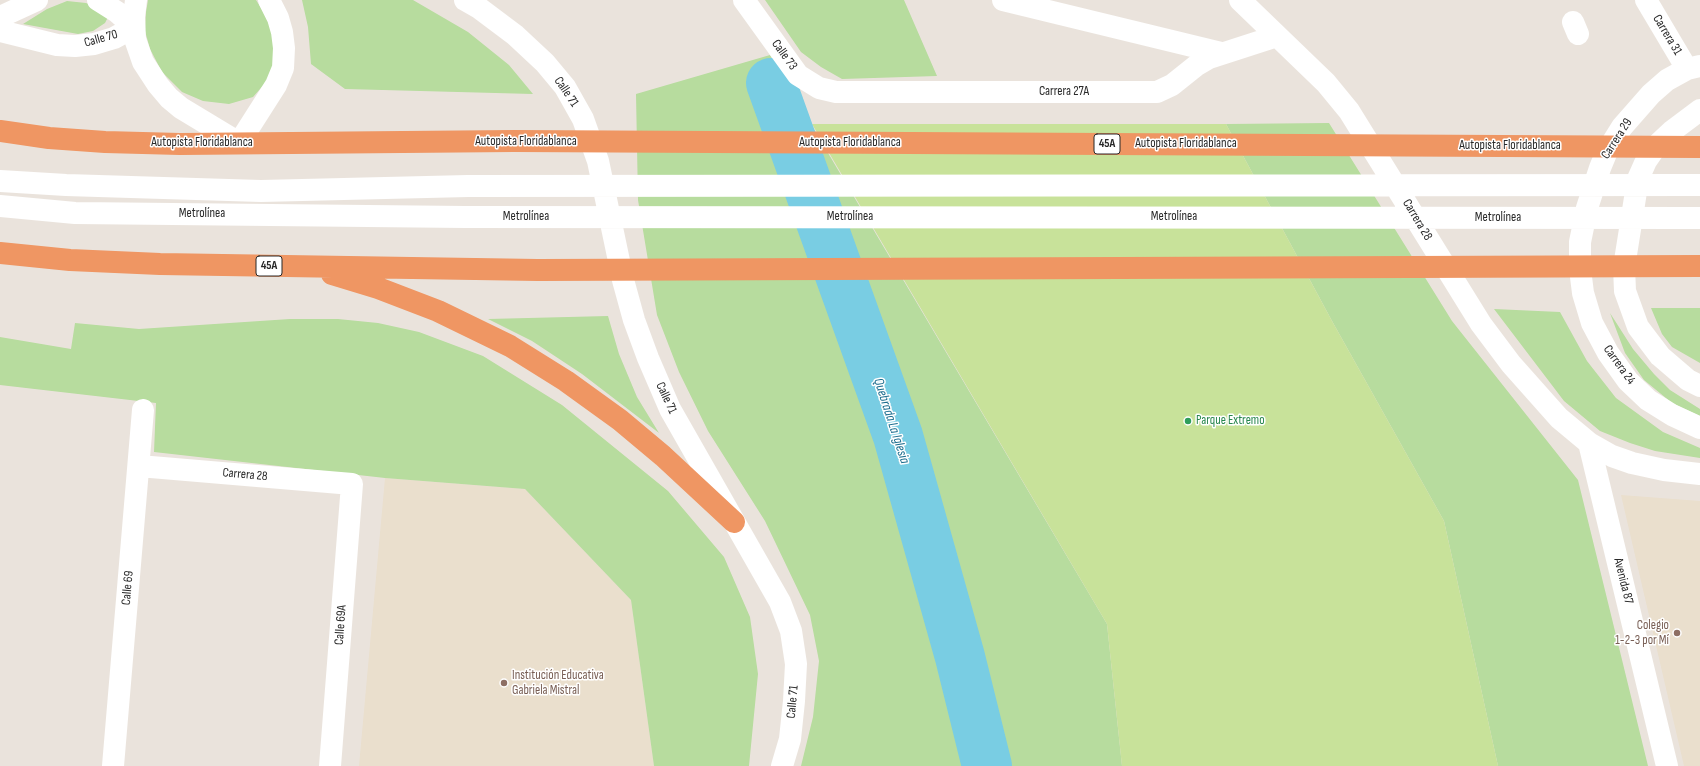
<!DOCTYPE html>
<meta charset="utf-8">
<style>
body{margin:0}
canvas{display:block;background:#eae3dc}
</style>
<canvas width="1700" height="766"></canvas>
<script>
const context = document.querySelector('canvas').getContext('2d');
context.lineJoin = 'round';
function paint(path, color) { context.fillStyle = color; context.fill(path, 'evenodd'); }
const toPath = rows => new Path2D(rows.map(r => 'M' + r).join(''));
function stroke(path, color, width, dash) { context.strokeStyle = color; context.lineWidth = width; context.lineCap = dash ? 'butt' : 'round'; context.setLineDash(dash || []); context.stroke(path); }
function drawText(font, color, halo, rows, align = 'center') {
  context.font = font + ' "Sofia Sans Condensed",sans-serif'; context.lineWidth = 3; context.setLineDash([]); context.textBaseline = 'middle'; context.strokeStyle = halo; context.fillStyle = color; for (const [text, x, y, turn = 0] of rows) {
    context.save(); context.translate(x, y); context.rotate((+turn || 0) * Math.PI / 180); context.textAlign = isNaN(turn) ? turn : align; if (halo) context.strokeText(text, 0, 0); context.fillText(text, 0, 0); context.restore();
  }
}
paint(toPath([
 [385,478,525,489,631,600,654,766,359,766],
 [1621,495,1700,501,1700,766,1684,766]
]), '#eadfcd');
paint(toPath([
 [148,0,256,0,267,17,275,43,276,60,268,80,253,97,229,104,203,101,182,92,162,72,150,49,145,31,146,12],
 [302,0,413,0,468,32,509,65,533,94,345,89,311,64,308,27],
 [765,0,904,0,937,76,842,79,821,67,801,52],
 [67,1,86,3,99,8,108,17,105,23,93,31,78,34,23,24,47,9],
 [770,55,1107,624,1122,766,801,766,813,717,819,661,810,615,765,521,708,431,679,372,657,315,638,200,636,94],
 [1329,123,1452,321,1578,480,1648,766,1498,766,1444,521,1332,321,1226,124],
 [1651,308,1700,308,1700,363,1672,347,1662,334],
 [1494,309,1560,312,1587,361,1616,398,1663,432,1700,448,1700,458,1655,451,1630,443,1600,431,1564,401],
 [1610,313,1633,349,1654,374,1670,390,1700,409,1700,416,1672,403,1644,380,1625,353],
 [608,316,619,354,637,397,659,433,582,374,532,341,488,319],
 [290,319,338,319,378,323,419,332,483,356,562,405,668,491,724,557,750,617,758,674,749,766,654,766,631,600,525,489,385,478,154,452,156,403,0,385,0,337,71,349,75,323,139,329]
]), '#b7dc9e');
paint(toPath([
 [812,124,1226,124,1332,321,1444,521,1498,766,1122,766,1107,624]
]), '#c8e29a');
stroke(toPath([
 [771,83,898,436,960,657,987,766]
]), '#79cde3', 50);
stroke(toPath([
 [136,0,134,17,135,39,143,62,158,85,169,98,181,108,239,143,276,85,283,68,284,48,282,32,278,18,269,0],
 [465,0,479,8,515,35,545,63,565,87,583,119,598,161,623,280,634,320,648,358,670,409,780,602,791,631,796,664,794,701,790,739,782,766],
 [744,0,798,75,819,88,836,92,1157,92,1172,85,1197,65,1209,58,1277,36],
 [1003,0,1221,53],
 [1240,0,1326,83,1349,111,1481,324,1511,364,1559,418,1589,443,1612,456,1632,463,1664,470,1700,474],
 [1646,0,1687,69],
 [0,17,37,0],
 [1573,22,1578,34],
 [0,31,57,45,75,46,94,44,114,38,134,27,117,12,98,0],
 [1700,66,1687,69,1667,80,1651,94,1622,127,1607,151,1600,168,1587,208,1580,242,1580,269,1583,293,1592,323,1608,353,1628,381,1648,400,1672,415,1700,428],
 [1700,110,1672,131,1657,145,1646,161,1638,179,1624,267,1625,291,1638,327,1660,356,1688,380,1700,386],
 [0,181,66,185,261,191,468,186,1700,185],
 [0,206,75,213,465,217,1700,218],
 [1589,443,1667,766],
 [139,466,352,484,330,766],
 [113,766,143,410]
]), '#fff', 22);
stroke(toPath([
 [0,131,49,138,105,142,180,144,514,141,1700,147],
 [0,253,70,260,160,264,538,270,1700,266],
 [332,274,378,288,438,311,510,346,566,381,620,420,663,456,734,522]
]), '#ef9663', 22);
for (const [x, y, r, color] of [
 [1188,421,4,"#2e9e5b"],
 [1677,633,4,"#8d6e63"],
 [504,683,4,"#8d6e63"]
]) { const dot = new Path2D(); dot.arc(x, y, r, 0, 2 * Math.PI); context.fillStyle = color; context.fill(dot); stroke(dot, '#fff', 1.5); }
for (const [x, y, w] of [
 [1107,144,26],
 [269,266,26]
]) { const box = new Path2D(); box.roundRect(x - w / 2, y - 10, w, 20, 3); context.fillStyle = '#fff'; context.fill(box); stroke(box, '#292929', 1); }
drawText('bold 12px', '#292929', null, [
 ["45A",1107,144],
 ["45A",269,266]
]);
drawText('13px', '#292929', '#fff', [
 ["Carrera 31",1667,35,59],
 ["Calle 70",101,39,-16],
 ["Calle 73",784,55,54],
 ["Calle 71",566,92,56],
 ["Carrera 27A",1064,92],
 ["Carrera 29",1617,139,-57],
 ["Autopista Floridablanca",526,142],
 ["Autopista Floridablanca",202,143],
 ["Autopista Floridablanca",850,143],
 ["Autopista Floridablanca",1186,144],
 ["Autopista Floridablanca",1510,146],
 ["Metrolínea",202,214],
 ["Metrolínea",526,217],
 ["Metrolínea",850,217],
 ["Metrolínea",1174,217],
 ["Metrolínea",1498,218],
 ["Carrera 28",1417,220,59],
 ["Carrera 24",1619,365,54],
 ["Calle 71",666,398,65],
 ["Carrera 28",245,475,5],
 ["Avenida 87",1623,581,76],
 ["Calle 69",128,588,-85],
 ["Calle 69A",341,625,-86],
 ["Calle 71",793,702,-85]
]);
drawText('13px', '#27864d', '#fff', [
 ["Parque Extremo",1196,421]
], 'left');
drawText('13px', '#785e54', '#fff', [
 ["Colegio",1669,626],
 ["1-2-3 por Mí",1669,641],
 ["Institución Educativa",512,676,"left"],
 ["Gabriela Mistral",512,691,"left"]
], 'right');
drawText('italic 14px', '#1a6c8d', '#fff', [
 ["Quebrada La Iglesia",891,421,72]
]);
</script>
